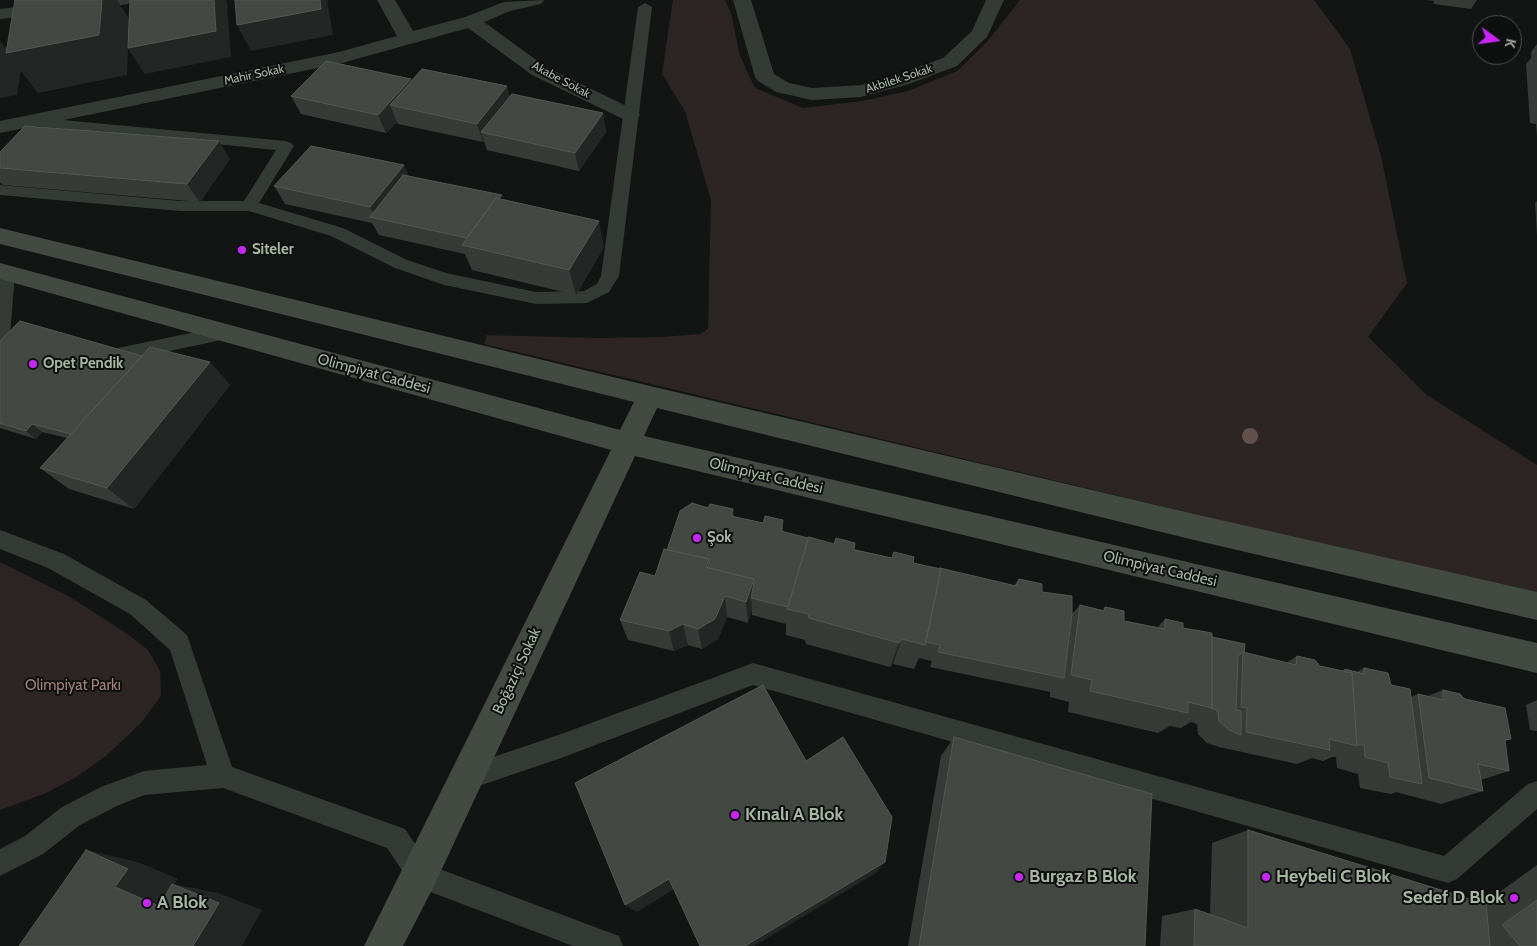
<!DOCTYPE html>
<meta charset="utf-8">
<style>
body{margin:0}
#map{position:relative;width:1537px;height:946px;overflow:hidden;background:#131514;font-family:Cabin,sans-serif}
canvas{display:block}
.north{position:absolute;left:1472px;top:15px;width:50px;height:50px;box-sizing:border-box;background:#0e100f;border:1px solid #4c524b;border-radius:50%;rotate:104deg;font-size:14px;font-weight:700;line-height:20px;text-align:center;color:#a8b6a4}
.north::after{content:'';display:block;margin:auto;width:18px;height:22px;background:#ca26fa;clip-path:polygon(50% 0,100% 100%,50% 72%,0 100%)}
</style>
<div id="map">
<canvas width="1537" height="946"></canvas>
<div class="north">K</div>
</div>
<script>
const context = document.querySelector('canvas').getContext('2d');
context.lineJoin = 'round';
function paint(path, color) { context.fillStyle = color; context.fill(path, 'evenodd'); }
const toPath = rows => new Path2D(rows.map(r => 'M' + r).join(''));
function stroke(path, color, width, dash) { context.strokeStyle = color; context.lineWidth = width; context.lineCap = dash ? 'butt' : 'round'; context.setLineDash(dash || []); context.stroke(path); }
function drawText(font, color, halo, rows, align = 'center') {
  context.font = font + ' Cabin,sans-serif'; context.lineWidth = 4; context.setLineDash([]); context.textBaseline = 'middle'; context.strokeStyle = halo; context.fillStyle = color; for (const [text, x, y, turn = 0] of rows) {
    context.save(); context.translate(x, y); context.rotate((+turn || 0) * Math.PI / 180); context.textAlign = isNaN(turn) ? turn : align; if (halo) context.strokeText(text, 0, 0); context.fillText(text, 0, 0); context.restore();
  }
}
paint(toPath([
 [673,0,725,0,731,13,740,56,755,88,803,108,862,101,908,91,957,71,986,43,1020,0,1314,0,1350,49,1381,156,1407,283,1368,337,1427,395,1537,465,1537,596,484,344,487,335,598,338,662,337,700,334,708,329,711,200,685,111,662,74],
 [0,562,70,597,126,633,148,650,160,671,161,696,141,723,107,755,78,776,46,793,0,810]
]), '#2d2523');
paint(toPath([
 [645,3,652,7,619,276,609,292,587,303,536,304,444,285,395,268,331,236,249,211,180,211,0,195,0,185,180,201,244,201,276,150,26,125,24,122,26,119,31,117,286,141,291,143,294,146,259,203,343,228,407,260,446,273,536,292,584,291,597,284,601,276,638,7,645,3],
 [6,267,12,269,15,273,10,336,32,342,35,347,32,352,26,354,0,348,0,269,6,267],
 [225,326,231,328,234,333,231,338,103,365,97,363,94,358,97,353,103,351,225,326],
 [0,530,64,554,146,600,187,635,232,767,405,829,429,865,619,936,623,946,573,946,420,888,411,884,387,848,223,788,144,795,117,806,80,825,43,854,0,876,0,849,25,836,62,807,101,787,144,771,207,765,170,650,130,614,48,568,0,549,0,530],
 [753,663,1444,856,1528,784,1537,781,1537,809,1457,879,1448,883,753,685,564,757,467,790,458,787,455,778,458,769,467,766,564,733,753,663]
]), '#343a34');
paint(toPath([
 [75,0,131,0,128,4,122,5,0,19,0,9,75,0],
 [377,0,395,0,413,31,465,17,504,2,544,0,541,4,510,11,484,22,546,67,637,111,640,115,637,119,630,121,623,119,532,75,468,28,342,63,0,133,0,121,339,52,397,36,377,0],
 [733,0,751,0,774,74,789,83,812,88,861,85,895,76,943,58,972,31,986,0,1004,0,987,37,957,66,909,84,861,97,812,100,776,92,758,81,755,77,733,0]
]), '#343a34');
paint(toPath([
 [0,228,650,386,1190,513,1537,592,1537,620,1190,539,657,408,644,436,1537,643,1537,673,635,456,433,888,403,946,364,946,611,450,0,279,0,263,620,430,634,402,0,244,0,228]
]), '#434a42');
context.fillStyle = '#62504c';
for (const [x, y] of [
 [1250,436]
]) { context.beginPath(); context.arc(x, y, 8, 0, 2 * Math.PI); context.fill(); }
paint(toPath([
 [1426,0,1477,0,1471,9,1434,4,1434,1],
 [1537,44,1537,136,1536,124,1530,123,1526,64,1531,58,1531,52],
 [412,80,510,96,603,113,606,132,579,171,487,150,484,141,483,142,398,124,397,122,386,133,301,114,291,96],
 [0,152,230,159,200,202,3,185,0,182],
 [409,176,503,200,604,247,576,295,472,270,465,254,379,235,372,223,285,204,274,186],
 [1537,201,1537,236,1535,203],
 [0,341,210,362,230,385,134,509,69,489,40,468,67,438,42,432,36,439,0,428],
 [708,508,733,509,734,517,763,523,783,520,783,532,892,558,1014,586,1019,579,1042,592,1072,614,1080,605,1103,610,1105,607,1124,621,1157,628,1165,619,1183,628,1212,637,1244,653,1286,663,1297,656,1320,666,1342,671,1345,669,1357,672,1364,668,1411,697,1418,694,1428,696,1443,690,1465,699,1511,739,1505,741,1509,771,1481,780,1483,791,1441,804,1396,792,1391,794,1360,788,1358,774,1337,768,1336,757,1332,757,1323,761,1312,758,1297,764,1219,747,1207,743,1198,734,1197,724,1191,722,1181,728,1170,726,1158,733,1068,712,1069,702,1050,697,1050,692,930,667,932,661,919,658,914,669,893,664,890,667,806,644,805,640,786,635,786,624,752,615,752,609,748,623,727,617,718,639,702,649,688,645,674,651,628,640,620,620,655,576,667,550],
 [1537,700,1537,731,1530,730,1526,705],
 [954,737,1145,946,908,946,941,756],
 [1248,830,1483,904,1537,865,1537,946,1160,946,1162,916,1195,909,1210,915,1212,843]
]), '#373a36');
paint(toPath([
 [102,0,117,0,129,19,214,0,226,0,227,3,231,57,145,74,128,49,127,75,38,93,21,71,17,95,0,98,0,41,9,52],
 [320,0,327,0,333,35,251,51,237,25],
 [411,79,418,97,390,105,397,122,386,133,378,115],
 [507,86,512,104,481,132,484,141,483,142,477,124],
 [603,113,606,132,579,171,575,153],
 [219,141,230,159,200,202,187,184],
 [404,165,412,183,376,219,370,207],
 [599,221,604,247,576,295,569,270],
 [210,362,230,385,134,509,107,488],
 [32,424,42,432,36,439,26,431],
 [754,579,754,598,751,598,752,609,748,623,746,602],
 [725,596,727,617,718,639,702,649,698,629],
 [683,624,688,645,674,651,669,631],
 [902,639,893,664,890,667,899,643],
 [86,850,138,862,178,879,174,884,218,893,262,910,242,946,193,946,159,906,115,887],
 [885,862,876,873,754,946,745,946],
 [669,879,676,888,637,912,625,905]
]), '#232624');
const building = toPath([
 [15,0,102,0,99,35,6,53,15,0],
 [130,0,214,0,216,31,128,48,130,0],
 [235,0,320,0,321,9,237,25,235,0],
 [326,61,411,79,378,115,291,96,326,61],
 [422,69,507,86,477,124,390,105,422,69],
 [512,94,603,113,575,153,481,132,512,94],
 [25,126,219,141,187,184,0,168,0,152,25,126],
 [311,146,404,165,370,207,274,186,311,146],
 [403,175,502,195,499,199,496,198,467,238,370,217,403,175],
 [496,198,599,221,569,270,462,245,496,198],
 [20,321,142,356,71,434,32,424,26,431,0,423,0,341,20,321],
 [150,347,210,362,107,488,40,468,150,347],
 [692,503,708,508,710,504,733,509,731,516,763,523,765,516,783,520,781,531,808,538,788,607,751,598,754,583,754,579,708,568,709,564,709,559,667,550,680,511,692,503],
 [809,537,834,544,836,538,855,543,854,550,892,558,894,552,914,557,913,563,941,569,925,645,902,639,899,643,809,618,808,614,787,609,809,537],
 [664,549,709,559,706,567,754,579,746,602,725,596,715,619,698,629,683,624,669,631,620,620,640,572,655,576,664,549],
 [940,568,1016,586,1019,579,1042,584,1042,592,1072,596,1072,614,1064,678,938,652,940,645,926,642,941,569,940,568],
 [1080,605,1104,611,1105,607,1124,611,1124,621,1165,629,1165,619,1183,623,1183,628,1212,633,1212,708,1188,702,1188,713,1090,691,1092,680,1071,675,1080,605],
 [1212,637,1245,644,1244,653,1243,652,1238,656,1236,710,1241,711,1241,735,1229,730,1219,721,1218,711,1211,708,1212,708,1212,637],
 [1243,652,1296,665,1297,656,1315,660,1320,666,1352,673,1357,746,1329,739,1330,750,1246,732,1247,708,1241,707,1243,652],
 [1364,668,1388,673,1391,685,1410,689,1422,784,1390,777,1388,763,1365,757,1364,745,1357,745,1352,673,1345,672,1345,669,1364,674,1364,668],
 [763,685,806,761,843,737,892,817,885,862,745,946,700,946,669,879,625,905,575,783,763,685],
 [1443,690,1460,694,1465,699,1505,708,1511,739,1505,740,1509,771,1478,764,1483,791,1429,778,1418,694,1443,700,1443,690],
 [954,737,1152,794,1145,946,919,946,954,737],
 [1248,830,1486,904,1490,946,1194,946,1195,909,1248,928,1248,830],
 [86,850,128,869,115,887,159,906,172,884,219,903,193,946,19,946,86,850],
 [1537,900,1537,946,1520,946,1502,925,1537,900]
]);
paint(building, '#434842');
stroke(building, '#535951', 1);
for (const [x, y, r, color] of [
 [242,250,5,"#ca26fa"],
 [33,364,5,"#ca26fa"],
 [697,538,5,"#ca26fa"],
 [735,815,5,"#ca26fa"],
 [1019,877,5,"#ca26fa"],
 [1266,877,5,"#ca26fa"],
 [1514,898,5,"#ca26fa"],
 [147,903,5,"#ca26fa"]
]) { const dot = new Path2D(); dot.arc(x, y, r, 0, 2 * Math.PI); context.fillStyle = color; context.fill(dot); stroke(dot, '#0e100f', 2); }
drawText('12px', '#a8b6a4', '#0e100f', [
 ["Mahir Sokak",254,75,-12],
 ["Akbilek Sokak",899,79,-18],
 ["Akabe Sokak",561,80,28]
]);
drawText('bold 15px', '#a8b6a4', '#0e100f', [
 ["Siteler",252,250],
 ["Opet Pendik",43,364],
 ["Şok",707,538]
], 'left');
drawText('15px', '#a8b6a4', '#0e100f', [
 ["Olimpiyat Caddesi",374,374,15],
 ["Olimpiyat Caddesi",766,476,13],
 ["Olimpiyat Caddesi",1160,569,13],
 ["Boğaziçi Sokak",517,671,-65]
]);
drawText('15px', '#a2817a', '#0e100f', [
 ["Olimpiyat Parkı",73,686]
]);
drawText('bold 18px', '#a8b6a4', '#0e100f', [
 ["Kınalı A Blok",745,815],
 ["Burgaz B Blok",1029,877],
 ["Heybeli C Blok",1276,877],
 ["Sedef D Blok",1504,898,"right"],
 ["A Blok",157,903]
], 'left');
</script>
